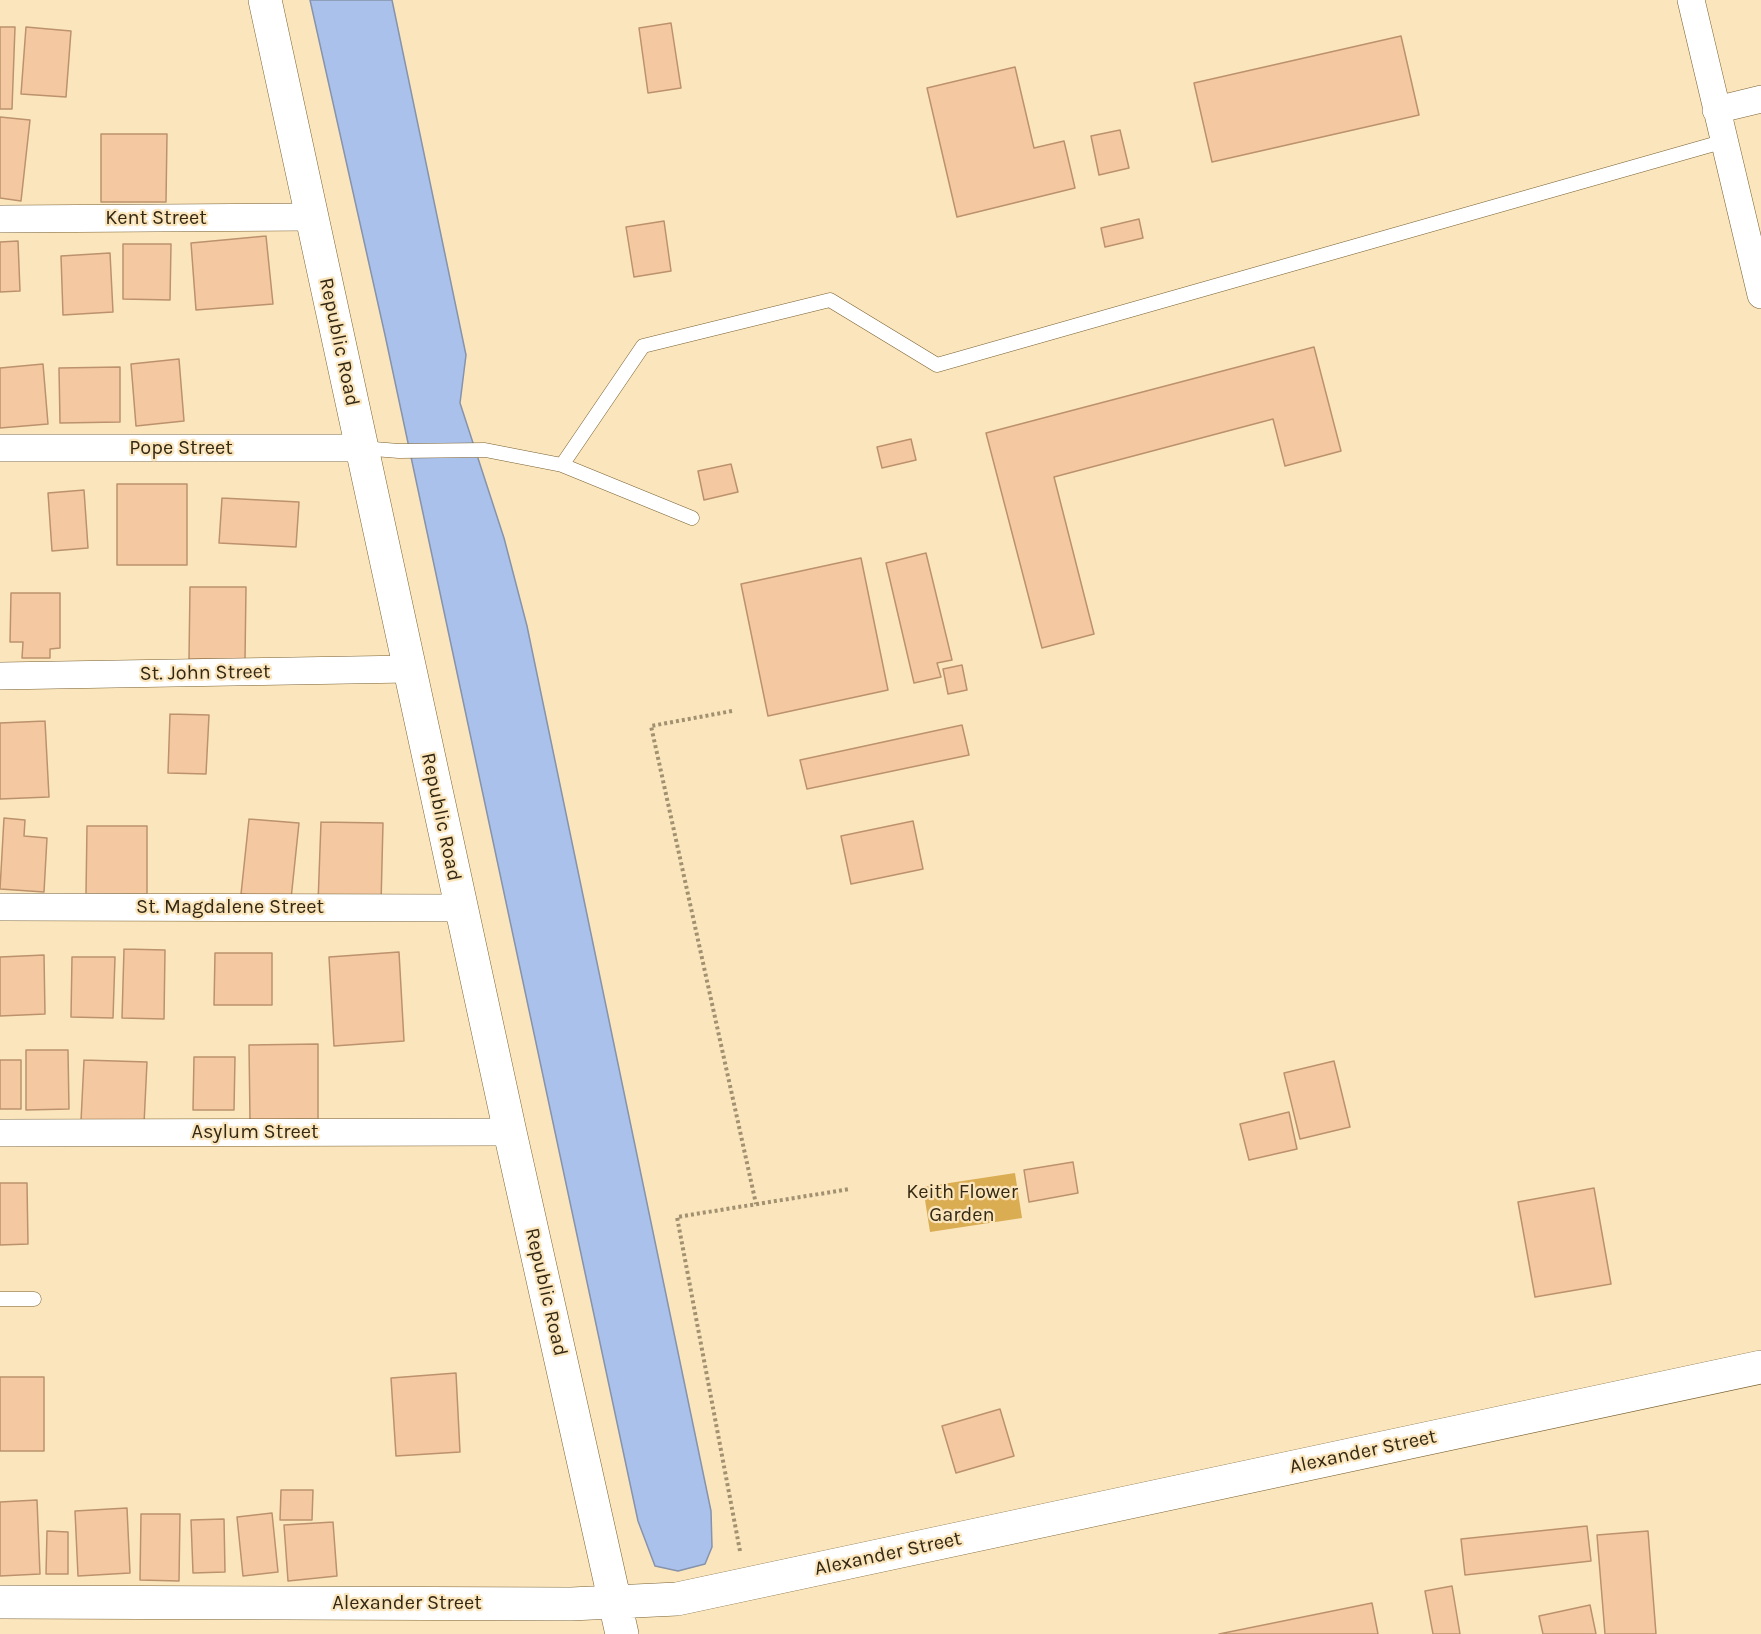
<!DOCTYPE html>
<style>
body{margin:0}
canvas{display:block;background:#fbe5bc}
</style>
<canvas width="1761" height="1634"></canvas>
<script>
const context = document.querySelector('canvas').getContext('2d');
context.lineJoin = 'round';
function paint(path, color) { context.fillStyle = color; context.fill(path, 'evenodd'); }
const toPath = rows => new Path2D(rows.map(r => 'M' + r).join(''));
function stroke(path, color, width, dash) { context.strokeStyle = color; context.lineWidth = width; context.lineCap = dash ? 'butt' : 'round'; context.setLineDash(dash || []); context.stroke(path); }
function drawText(font, color, halo, rows, align = 'center') {
  context.font = font + ' Karla,sans-serif'; context.lineWidth = 4.5; context.setLineDash([]); context.textBaseline = 'middle'; context.strokeStyle = halo; context.fillStyle = color; for (const [text, x, y, turn = 0] of rows) {
    context.save(); context.translate(x, y); context.rotate((+turn || 0) * Math.PI / 180); context.textAlign = isNaN(turn) ? turn : align; if (halo) context.strokeText(text, 0, 0); context.fillText(text, 0, 0); context.restore();
  }
}
paint(toPath([
 [1015,1173,1022,1218,930,1232,923,1187]
]), '#daad53');
const water = toPath([
 [310,0,392,0,466,355,460,403,504,538,527,626,711,1511,712,1547,705,1564,678,1571,655,1566,638,1521,385,335,310,0]
]);
paint(water, '#aac1ec');
stroke(water, '#8693ab', 1.5);
const building = toPath([
 [671,23,681,88,648,93,639,28,671,23],
 [0,27,15,27,12,109,0,109,0,27],
 [26,27,71,31,66,97,21,94,26,27],
 [1401,36,1419,115,1212,162,1194,83,1401,36],
 [1015,67,1034,148,1064,141,1075,188,957,217,927,88,1015,67],
 [0,117,30,120,21,201,0,198,0,117],
 [1120,130,1129,168,1099,175,1091,136,1120,130],
 [101,134,167,134,166,202,101,202,101,134],
 [1139,219,1143,238,1105,247,1101,228,1139,219],
 [664,221,671,271,634,277,626,227,664,221],
 [266,236,273,304,196,310,191,243,266,236],
 [18,241,20,291,0,292,0,242,18,241],
 [123,244,171,244,170,300,123,299,123,244],
 [110,253,113,312,63,315,61,256,110,253],
 [1314,347,1341,451,1285,466,1273,419,1054,477,1094,634,1042,648,986,433,1314,347],
 [179,359,184,421,136,426,131,364,179,359],
 [43,364,48,424,0,428,0,368,43,364],
 [120,367,120,422,60,423,59,368,120,367],
 [911,439,916,460,882,468,877,447,911,439],
 [731,464,738,492,704,500,698,471,731,464],
 [117,484,187,484,187,565,117,565,117,484],
 [84,490,88,548,52,551,48,493,84,490],
 [222,498,299,502,296,547,219,543,222,498],
 [926,553,952,660,937,663,941,677,914,683,886,563,926,553],
 [861,558,888,690,768,716,741,584,861,558],
 [190,587,246,587,245,660,189,659,190,587],
 [11,593,60,593,60,648,50,649,50,658,22,658,23,642,10,642,11,593],
 [962,665,967,690,948,694,943,669,962,665],
 [170,714,209,715,206,774,168,773,170,714],
 [45,721,49,797,0,799,0,723,45,721],
 [962,725,969,755,807,789,800,760,962,725],
 [4,818,25,820,24,836,47,838,44,892,0,889,4,818],
 [249,819,299,823,291,899,241,894,249,819],
 [913,821,923,869,851,884,841,836,913,821],
 [321,822,383,823,381,904,318,903,321,822],
 [87,826,147,826,147,894,86,894,87,826],
 [124,949,165,950,164,1019,122,1018,124,949],
 [399,952,404,1041,334,1046,329,957,399,952],
 [215,953,272,953,272,1005,214,1005,215,953],
 [44,955,45,1014,0,1016,0,957,44,955],
 [72,957,115,957,113,1018,71,1017,72,957],
 [318,1044,318,1119,250,1120,249,1045,318,1044],
 [26,1050,68,1050,69,1109,26,1110,26,1050],
 [194,1057,235,1057,234,1110,193,1110,194,1057],
 [0,1060,21,1060,21,1109,0,1109,0,1060],
 [84,1060,147,1062,144,1124,81,1121,84,1060],
 [1334,1061,1350,1127,1300,1139,1284,1073,1334,1061],
 [1289,1112,1297,1149,1249,1160,1240,1124,1289,1112],
 [1073,1162,1078,1193,1029,1202,1024,1170,1073,1162],
 [0,1183,27,1183,28,1244,0,1245,0,1183],
 [1594,1188,1611,1284,1535,1297,1518,1202,1594,1188],
 [456,1373,460,1452,396,1456,391,1378,456,1373],
 [0,1377,44,1377,44,1451,0,1451,0,1377],
 [1000,1409,1014,1456,956,1473,942,1426,1000,1409],
 [281,1490,313,1490,312,1520,280,1520,281,1490],
 [37,1500,40,1574,0,1576,0,1502,37,1500],
 [127,1508,130,1573,78,1576,75,1511,127,1508],
 [272,1513,278,1572,243,1576,237,1517,272,1513],
 [141,1514,180,1514,179,1581,140,1580,141,1514],
 [224,1519,225,1572,193,1573,191,1520,224,1519],
 [333,1522,337,1576,288,1581,284,1525,333,1522],
 [1587,1526,1591,1561,1465,1575,1461,1539,1587,1526],
 [47,1531,68,1532,68,1574,46,1574,47,1531],
 [1648,1531,1656,1634,1605,1634,1597,1535,1648,1531],
 [1452,1586,1460,1634,1433,1634,1425,1591,1452,1586],
 [1372,1603,1378,1634,1219,1634,1372,1603],
 [1590,1605,1596,1634,1543,1634,1539,1616,1590,1605]
]);
paint(building, '#f4c8a1');
stroke(building, '#bc926d', 1.5);
const service = toPath([
 [361,448,399,451,485,450,562,465],
 [692,518,562,465,643,346,830,300,937,365,1725,141],
 [0,1299,34,1299]
]);
const minor = toPath([
 [1691,0,1761,295],
 [1716,110,1761,99],
 [0,219,312,217],
 [0,448,361,448],
 [0,676,409,669],
 [0,907,461,908],
 [0,1133,510,1132]
]);
const tertiary = toPath([
 [265,0,510,1132,622,1634],
 [0,1602,571,1604,677,1599,1761,1367]
]);
stroke(service, '#796131', 15);
stroke(minor, '#796131', 28);
stroke(tertiary, '#796131', 34);
stroke(toPath([
 [732,711,651,726,756,1204],
 [740,1551,677,1217,850,1189]
]), '#a29171', 4, [3, 3]);
stroke(service, '#fff', 14);
stroke(minor, '#fff', 27);
stroke(tertiary, '#fff', 33);
drawText('20px', '#332814', '#fbe5bc', [
 ["Kent Street",156,218],
 ["Republic Road",339,342,78],
 ["Pope Street",181,448],
 ["St. John Street",205,673,-1],
 ["Republic Road",441,817,78],
 ["St. Magdalene Street",230,907],
 ["Asylum Street",255,1132],
 ["Republic Road",546,1292,77],
 ["Alexander Street",1363,1452,-12],
 ["Alexander Street",888,1554,-12],
 ["Alexander Street",407,1603]
]);
drawText('20px', '#342912', '#fbe5bc', [
 ["Keith Flower",962,1192],
 ["Garden",962,1215]
]);
</script>
